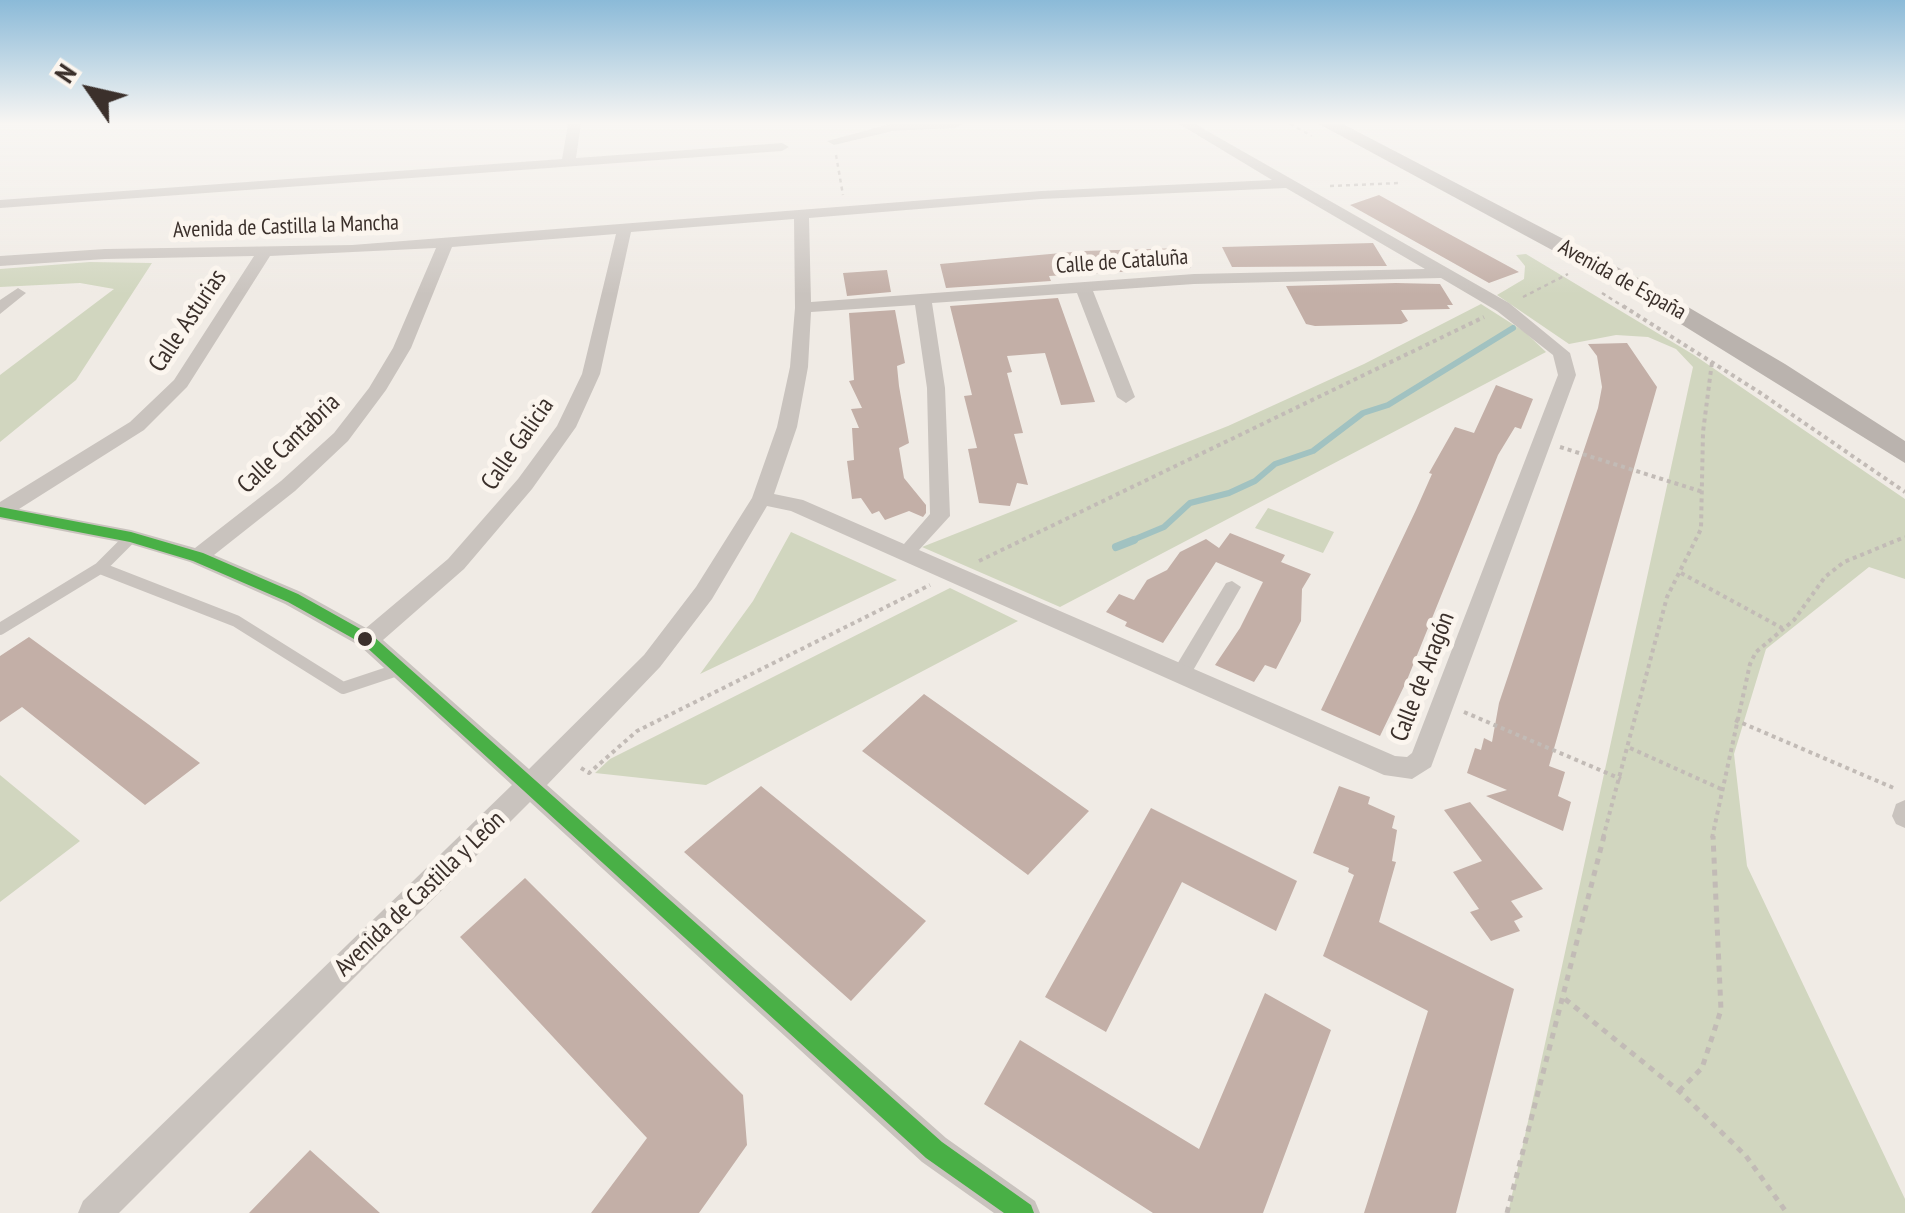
<!DOCTYPE html>
<meta charset="utf-8">
<style>
body{margin:0}
#map{position:relative;width:1905px;height:1213px;overflow:hidden;background:#f0ebe5;font-family:"PT Sans Narrow",sans-serif}
canvas{display:block}
.north{position:absolute;left:40px;top:40px;width:100px;height:100px;-webkit-text-stroke:8px #fbf5ee;paint-order:stroke;rotate:304deg;font-size:28px;font-weight:700;line-height:40px;text-align:center;color:#3b302b}
.north::after{content:'';display:block;margin:auto;width:35px;height:45px;background:#3b302b;clip-path:polygon(50% 0,100% 100%,50% 72%,0 100%)}
</style>
<div id="map">
<canvas width="1905" height="1213"></canvas>
<div class="north">N</div>
</div>
<script>
const context = document.querySelector('canvas').getContext('2d');
context.lineJoin = 'round';
function paint(path, color) { context.fillStyle = color; context.fill(path, 'evenodd'); }
const toPath = rows => new Path2D(rows.map(r => 'M' + r).join(''));
function stroke(path, color, width, dash) { context.strokeStyle = color; context.lineWidth = width; context.lineCap = dash ? 'butt' : 'round'; context.setLineDash(dash || []); context.stroke(path); }
function drawText(font, color, halo, rows, align = 'center') {
  context.font = font + ' "PT Sans Narrow",sans-serif'; context.lineWidth = 10; context.setLineDash([]); context.textBaseline = 'middle'; context.strokeStyle = halo; context.fillStyle = color; for (const [text, x, y, turn = 0] of rows) {
    context.save(); context.translate(x, y); context.rotate((+turn || 0) * Math.PI / 180); context.textAlign = isNaN(turn) ? turn : align; if (halo) context.strokeText(text, 0, 0); context.fillText(text, 0, 0); context.restore();
  }
}
paint(toPath([
 [1526,254,1694,355,1905,499,1905,579,1869,567,1766,649,1734,754,1747,866,1905,1199,1905,1213,1508,1213,1693,367,1676,349,1648,337,1616,335,1569,344,1497,295,1524,279,1525,266,1516,255],
 [90,262,152,263,76,380,0,442,0,375,114,289,80,283,0,287,0,269],
 [1481,304,1525,332,1546,352,1060,607,922,547,1228,426,1364,364],
 [1268,508,1334,532,1323,553,1255,528],
 [791,532,897,580,700,674,753,601],
 [950,588,1018,621,706,785,595,773,610,759],
 [0,775,80,841,0,902]
]), '#d1d6bf');
stroke(toPath([
 [1128,542,1164,527,1190,503,1229,493,1255,481,1275,464,1313,451,1363,413,1388,405,1513,328]
]), '#a1c2c1', 6);
stroke(toPath([
 [1116,547,1134,540]
]), '#a1c2c1', 8);
paint(toPath([
 [1379,195,1440,229,1519,272,1489,283,1350,205],
 [1373,243,1387,266,1232,267,1222,247],
 [1183,248,1191,268,1049,276,1051,281,946,288,940,264,1083,251],
 [887,270,891,292,847,296,843,273],
 [1396,283,1440,284,1453,305,1447,305,1450,309,1401,310,1408,321,1401,324,1315,326,1306,324,1286,286],
 [1058,298,1095,402,1061,405,1045,353,1007,356,1012,372,1007,373,1023,433,1014,434,1028,485,1017,483,1010,506,979,503,968,449,977,448,964,396,972,395,950,306],
 [895,310,905,363,897,366,899,386,909,443,899,448,904,478,926,505,926,513,923,517,909,511,885,520,879,511,872,514,861,498,852,499,847,461,854,460,852,428,859,428,851,409,862,408,849,381,854,380,849,313],
 [1627,343,1657,387,1549,766,1565,772,1558,796,1571,802,1563,831,1486,796,1507,790,1467,773,1475,748,1481,750,1484,738,1492,742,1499,703,1598,408,1602,387,1597,356,1588,344],
 [1496,385,1533,399,1521,429,1515,427,1498,455,1407,680,1380,736,1321,710,1416,510,1432,474,1429,473,1455,427,1474,433],
 [1230,533,1285,555,1281,562,1311,574,1302,589,1301,621,1276,669,1265,665,1254,682,1215,665,1240,628,1263,582,1216,562,1163,643,1125,626,1127,622,1106,612,1119,594,1134,600,1147,580,1167,570,1180,552,1206,539,1219,548],
 [29,637,148,724,200,763,145,805,22,707,0,722,0,656],
 [924,694,1089,811,1028,875,862,751],
 [761,786,926,921,851,1001,684,852],
 [1339,786,1370,797,1368,804,1395,816,1392,828,1397,830,1392,861,1396,862,1379,922,1514,989,1456,1213,1364,1213,1428,1011,1323,956,1354,875,1348,872,1349,868,1313,853],
 [1470,802,1543,889,1511,901,1523,917,1514,921,1520,931,1491,941,1470,912,1479,909,1453,872,1482,861,1444,810],
 [1151,808,1297,881,1276,931,1182,882,1106,1032,1045,997],
 [525,878,743,1095,747,1145,699,1213,591,1213,647,1138,460,937],
 [1265,993,1331,1030,1263,1213,1153,1213,984,1104,1020,1040,1199,1149],
 [310,1150,380,1213,249,1213]
]), '#c3afa7');
stroke(toPath([
 [1290,124,1312,136],
 [836,155,843,195],
 [1330,186,1400,183],
 [1602,293,1627,309],
 [1523,297,1568,274]
]), '#c2bbb6', 2.5, [4, 4]);
stroke(toPath([
 [1623,306,1759,392,1905,492],
 [1560,447,1703,492],
 [979,561,1484,317],
 [1681,573,1782,628],
 [1464,712,1621,779],
 [1735,720,1896,789],
 [1630,748,1721,789],
 [581,768,589,773,637,731,930,585],
 [1603,838,1667,597,1701,529,1703,432,1712,362],
 [1712,838,1750,664,1756,652,1794,620,1825,577,1844,562,1905,537]
]), '#c2bbb6', 4, [4, 4]);
stroke(toPath([
 [1565,999,1679,1091,1746,1156,1787,1213],
 [1679,1091,1702,1068,1721,1010,1713,836],
 [1507,1213,1604,836]
]), '#c2bbb6', 5, [6, 6]);
stroke(toPath([
 [126,542,131,537]
]), '#c9c3be', 10);
stroke(toPath([
 [128,540,100,568,236,621,343,688,400,669],
 [0,629,100,568]
]), '#c9c3be', 12);
paint(toPath([
 [1232,581,1241,587,1187,681,1173,681,1171,676,1173,671,1226,583,1232,581]
]), '#c9c3be');
paint(toPath([
 [568,124,581,124,576,158,782,143,789,147,782,151,0,208,0,200,562,159,568,124],
 [890,124,962,124,955,128,893,131,834,145,827,141,890,124],
 [1179,124,1195,124,1509,303,1570,353,1576,375,1431,767,1412,779,1384,775,791,511,767,506,712,599,660,667,547,785,946,1138,1035,1201,1040,1213,994,1213,922,1162,530,802,119,1213,78,1213,83,1201,512,785,360,646,285,604,190,562,130,544,0,519,0,502,130,422,174,380,254,256,105,259,0,266,0,256,105,249,352,245,1041,191,1272,180,1179,124],
 [1286,188,1425,269,1194,274,811,302,809,218,1041,199,1286,188],
 [794,219,795,308,790,367,777,427,752,498,696,587,644,655,529,769,383,640,464,569,532,489,576,427,600,374,631,232,794,219],
 [616,234,582,374,557,426,518,479,448,559,366,628,301,592,214,555,295,491,348,441,386,390,411,348,452,247,616,234],
 [436,248,393,348,369,388,334,433,281,481,195,548,131,530,19,509,144,430,187,387,270,256,436,248],
 [1441,278,1497,311,1553,355,1558,375,1412,753,1407,757,1395,756,919,550,950,516,945,388,932,303,1077,293,1117,397,1126,403,1135,397,1093,291,1194,284,1441,278],
 [915,305,927,388,930,514,904,544,803,500,774,494,797,427,808,367,811,312,915,305],
 [18,288,26,293,0,314,0,300,18,288],
 [1905,800,1905,828,1896,824,1892,816,1896,804,1905,800]
]), '#c9c3be');
paint(toPath([
 [1319,124,1343,124,1642,280,1785,364,1905,441,1905,463,1626,290,1319,124]
]), '#bab3ae');
paint(toPath([
 [0,507,131,532,203,553,298,594,373,636,942,1142,1031,1205,1034,1213,1004,1213,926,1158,363,644,288,602,193,561,130,542,0,517,0,507]
]), '#49b046');
const sky = context.createLinearGradient(0, 0, 0, 294);
sky.addColorStop(0, '#8bbad8');
sky.addColorStop(0.42, '#f8f6f3');
sky.addColorStop(1, '#f8f6f300');
context.fillStyle = sky;
context.fillRect(0, 0, 1905, 294);
for (const [x, y, r, color] of [
 [365,639,9,"#3b302b"]
]) { const dot = new Path2D(); dot.arc(x, y, r, 0, 2 * Math.PI); context.fillStyle = color; context.fill(dot); stroke(dot, '#fbf5ee', 4); }
drawText('22px', '#3b302b', '#fbf5ee', [
 ["Avenida de Castilla la Mancha",286,227,-2],
 ["Calle de Cataluña",1122,262,-4],
 ["Avenida de España",1622,280,29]
]);
drawText('25px', '#3b302b', '#fbf5ee', [
 ["Calle Asturias",188,321,-56],
 ["Calle Cantabria",289,444,-44],
 ["Calle Galicia",518,444,-55],
 ["Calle de Aragón",1423,677,-69],
 ["Avenida de Castilla y León",420,894,-44]
]);
</script>
